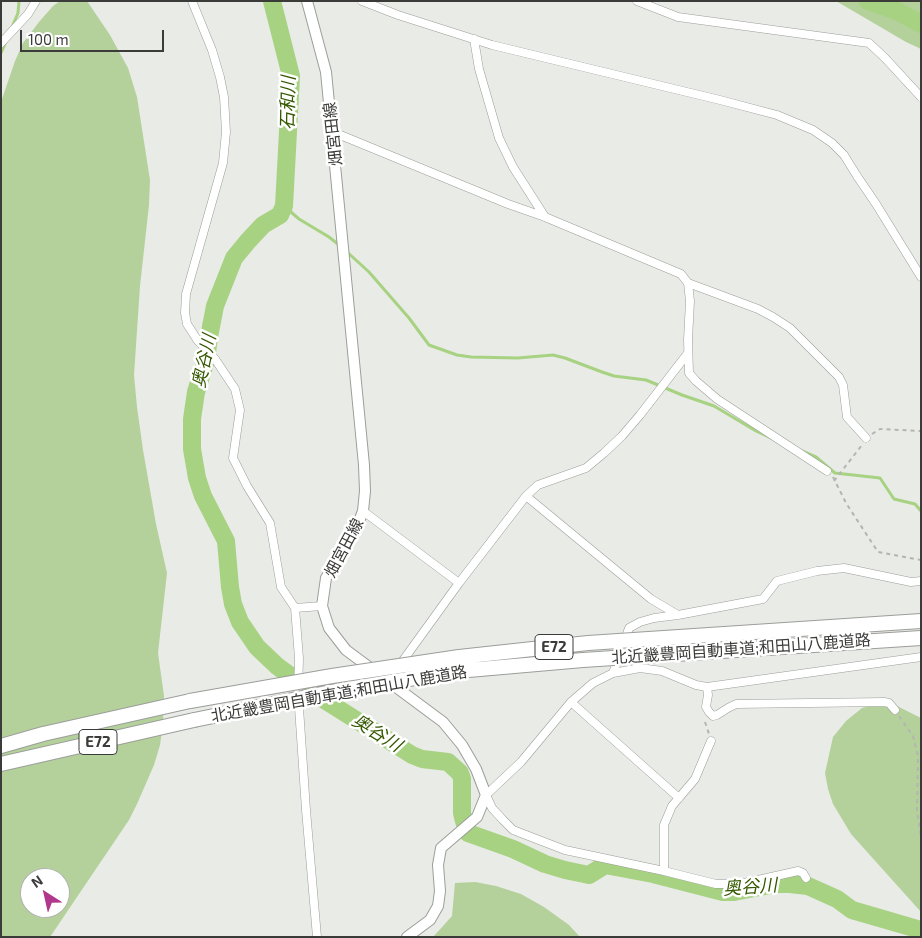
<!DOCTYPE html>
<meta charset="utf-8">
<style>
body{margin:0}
#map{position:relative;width:922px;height:938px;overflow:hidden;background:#e9ebe6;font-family:"Exo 2",sans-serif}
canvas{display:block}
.frame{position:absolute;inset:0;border:2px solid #3b3c3a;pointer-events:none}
.north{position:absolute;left:20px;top:868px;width:50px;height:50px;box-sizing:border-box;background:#fff;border:1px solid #b1b1b0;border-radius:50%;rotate:325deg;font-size:14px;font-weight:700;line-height:20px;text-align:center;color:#3b3c3a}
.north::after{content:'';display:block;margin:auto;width:18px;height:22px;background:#b0388d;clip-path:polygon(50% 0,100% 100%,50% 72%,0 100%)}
.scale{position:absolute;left:20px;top:30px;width:144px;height:22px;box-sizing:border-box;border:2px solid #3b3c3a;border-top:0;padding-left:6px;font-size:15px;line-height:18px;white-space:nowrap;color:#3b3c3a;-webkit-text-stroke:4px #fff;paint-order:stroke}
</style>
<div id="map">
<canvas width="922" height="938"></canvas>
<div class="frame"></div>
<div class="north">N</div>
<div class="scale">100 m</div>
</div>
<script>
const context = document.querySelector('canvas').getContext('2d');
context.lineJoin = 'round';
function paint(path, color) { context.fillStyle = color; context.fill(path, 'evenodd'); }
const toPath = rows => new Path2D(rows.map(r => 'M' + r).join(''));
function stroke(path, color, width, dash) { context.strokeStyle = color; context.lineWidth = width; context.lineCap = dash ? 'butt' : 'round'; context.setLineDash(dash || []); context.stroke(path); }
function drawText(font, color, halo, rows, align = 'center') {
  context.font = font + ' "Exo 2","Noto Sans JP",sans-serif'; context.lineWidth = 5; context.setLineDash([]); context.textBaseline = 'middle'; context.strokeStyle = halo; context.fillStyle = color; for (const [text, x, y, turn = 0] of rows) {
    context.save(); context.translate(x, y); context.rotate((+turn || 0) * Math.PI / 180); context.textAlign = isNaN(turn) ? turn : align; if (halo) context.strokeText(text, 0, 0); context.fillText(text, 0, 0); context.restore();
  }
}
paint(toPath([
 [60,1,87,1,110,35,128,68,137,97,150,180,149,205,140,286,134,375,137,407,143,450,156,524,167,573,158,653,164,696,163,723,160,745,154,765,137,804,129,820,50,937,1,937,1,102,15,61,23,43,39,22,53,6],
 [30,878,60,878,60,908,30,908],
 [836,1,921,1,921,49,906,42],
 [878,704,893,704,921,718,921,912,851,834,833,804,828,789,825,773,833,737,846,721,862,708],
 [475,882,496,886,521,894,544,907,569,925,580,937,433,937,452,916,455,883]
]), '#b4d19c');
stroke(toPath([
 [12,27,18,13,19,1],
 [1,53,6,42],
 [284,206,299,219,329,237,339,245],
 [346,251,369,272,409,318,429,345,457,355,471,357,518,358,553,355,565,358,602,372,614,376,646,380,682,395,714,406,756,431,771,438],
 [802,451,816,457,835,473,880,478,894,499,915,504,921,511]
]), '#a7d282', 3);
stroke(toPath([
 [272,1,291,76,284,206,280,215,263,225,248,241,234,258,215,306,209,337,206,360,196,392,192,419,192,449,197,478,203,496,226,541,230,587,233,604,240,622,257,647,277,666,318,696,412,755,422,759,448,762,460,773,462,779,462,813,464,821,468,833,513,849,545,864,565,870,589,875,605,865,653,874,723,892,734,892,775,884,790,884,808,886,837,899,852,910,921,930],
 [868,1,897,11,921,24]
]), '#a7d282', 18);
const street = toPath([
 [192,1,212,50,220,77,224,97,226,132,223,163,186,294,185,313,187,324,198,341,215,359,235,389,240,410,233,458,247,486,270,523,281,587,295,608,322,606],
 [362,1,398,15,492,45,720,100,777,115,813,130,832,143,844,155,857,176,876,204,921,277],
 [637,1,678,17,869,43,885,58,921,97],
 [474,39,479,69,499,138,513,167,545,217],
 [1,43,28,14,36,1],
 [333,132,508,204,545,217,681,274,688,283,690,301,688,340,689,373,696,381,717,399,827,471],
 [688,283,758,309,773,317,790,328,839,377,843,385,847,417,866,438],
 [526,496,651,599,678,615],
 [363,511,459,583],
 [295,608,299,658,298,693,306,810,317,937],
 [399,666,459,583,526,496,538,485,586,468,604,453,622,436,640,415,688,353],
 [613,673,629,628,640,622,654,618,678,615,763,599,777,581,817,571,844,568,911,582,921,581],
 [707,687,708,695,706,707,709,712,713,716,717,715,728,708,736,704,884,702,889,703,895,710],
 [571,702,679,798],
 [664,871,664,825,672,806,695,779,711,741],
 [806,878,803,873,798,871,740,884,716,884,664,871,565,850,513,830,503,820,492,808,486,795,521,762,571,702,593,683,613,673,640,668,662,671,696,685,707,687,921,657]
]);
const secondary = toPath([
 [307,1,326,72,364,465,365,491,363,511,356,529,342,551,326,578,322,606,329,628,346,650,443,722,462,745,476,769,486,795,477,817,441,848,438,865,440,891,438,906,430,920,407,937]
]);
const highway = toPath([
 [1,746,43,734,190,701],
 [1,764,194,720]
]);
stroke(street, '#9b9e99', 9);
stroke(secondary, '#9b9e99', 12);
stroke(highway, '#9b9e99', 16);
stroke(toPath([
 [872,434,880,429,921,431],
 [833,477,846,503,878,552,921,560],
 [834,481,862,445],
 [899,716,913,736,918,756,917,811,921,837],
 [705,722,709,734]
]), '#b4b5b1', 2, [4, 4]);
stroke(street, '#fff', 8);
stroke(secondary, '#fff', 10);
stroke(highway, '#fff', 14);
const highwayBridge = toPath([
 [190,701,332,676,459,657,588,643,921,621],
 [194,720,336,691,457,671,583,660,921,638]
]);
stroke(highwayBridge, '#9b9e99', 16, []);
stroke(highwayBridge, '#fff', 14);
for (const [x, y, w] of [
 [554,647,38],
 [98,742,38]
]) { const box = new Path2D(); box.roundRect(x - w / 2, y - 12.5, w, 25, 4); context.fillStyle = '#fff'; context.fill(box); stroke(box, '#3b3c3a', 1); }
drawText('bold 15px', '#3b3c3a', null, [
 ["E72",554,647],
 ["E72",98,742]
]);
drawText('16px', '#3b3c3a', '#fff', [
 ["畑宮田線",333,134,-96],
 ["畑宮田線",344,548,-62],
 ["北近畿豊岡自動車道;和田山八鹿道路",741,649,-4],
 ["北近畿豊岡自動車道;和田山八鹿道路",339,694,-10]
]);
drawText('italic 18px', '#355900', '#fff', [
 ["石和川",288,103,-89],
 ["奥谷川",204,361,-78],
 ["奥谷川",377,733,32],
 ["奥谷川",750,887,-4]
]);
</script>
